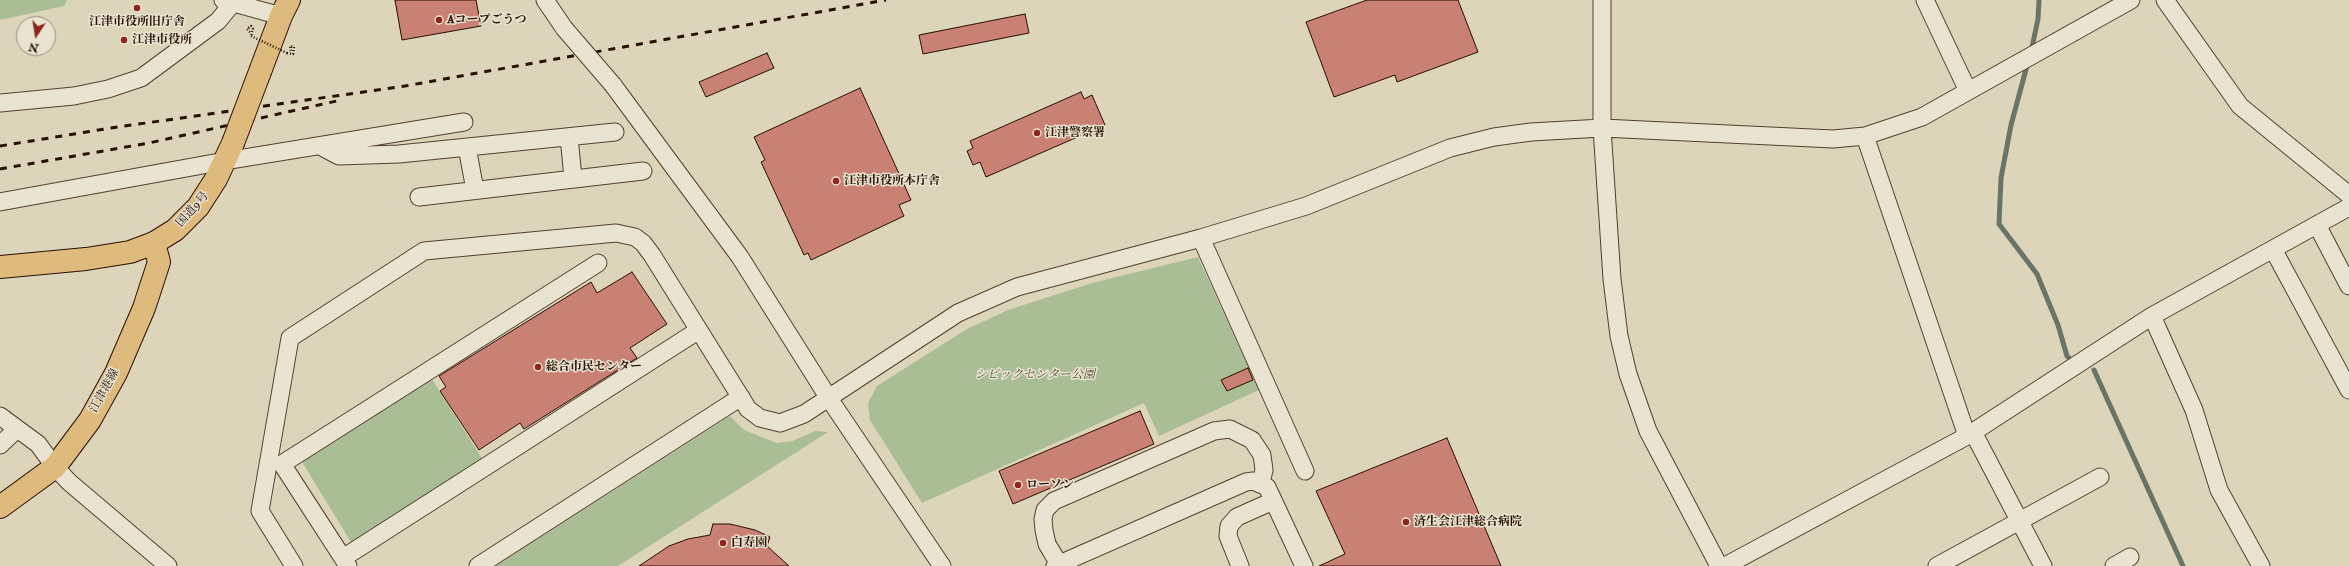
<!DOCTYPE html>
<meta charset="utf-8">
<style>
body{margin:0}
#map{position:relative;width:2349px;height:566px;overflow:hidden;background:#ddd5ba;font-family:"IM FELL Double Pica",serif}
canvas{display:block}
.north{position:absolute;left:16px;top:16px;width:40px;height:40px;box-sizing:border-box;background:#e9e4d2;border:1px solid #9c8f7e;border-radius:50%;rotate:192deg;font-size:11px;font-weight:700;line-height:16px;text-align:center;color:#280f00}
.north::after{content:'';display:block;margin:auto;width:14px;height:18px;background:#8f2418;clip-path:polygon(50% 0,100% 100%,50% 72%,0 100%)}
</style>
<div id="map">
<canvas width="2349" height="566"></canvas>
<div class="north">N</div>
</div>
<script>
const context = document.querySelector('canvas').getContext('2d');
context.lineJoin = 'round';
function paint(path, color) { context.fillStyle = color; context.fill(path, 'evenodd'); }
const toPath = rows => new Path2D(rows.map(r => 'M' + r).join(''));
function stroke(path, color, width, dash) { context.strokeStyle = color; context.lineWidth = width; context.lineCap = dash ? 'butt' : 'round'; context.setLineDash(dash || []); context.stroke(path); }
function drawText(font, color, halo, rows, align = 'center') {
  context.font = font + ' "IM FELL Double Pica","Noto Serif JP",serif'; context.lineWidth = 3; context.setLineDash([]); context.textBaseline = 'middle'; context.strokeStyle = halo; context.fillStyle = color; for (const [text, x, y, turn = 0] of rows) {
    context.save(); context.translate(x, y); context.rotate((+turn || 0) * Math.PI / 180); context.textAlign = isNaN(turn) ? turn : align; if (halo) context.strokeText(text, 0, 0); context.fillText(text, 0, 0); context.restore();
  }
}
paint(toPath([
 [0,0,67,0,64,6,0,20],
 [1198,257,1259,390,1159,436,1144,403,922,503,870,420,868,403,877,386,967,329,1008,310,1092,283],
 [430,376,483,460,351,542,299,457],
 [730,416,744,430,777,443,792,441,815,431,828,432,618,566,496,566]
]), '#aabe95');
stroke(toPath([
 [2031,52,2038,19,2039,0],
 [2028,62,2011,125,2001,178,1999,224,2037,274,2058,325,2067,356,2069,358],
 [2094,370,2183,566]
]), '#687568', 5);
const building = toPath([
 [395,0,476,0,481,26,402,40,395,0],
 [1367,0,1458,0,1478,52,1397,82,1395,75,1334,97,1306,22,1367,0],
 [1025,14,1029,33,923,54,919,35,1025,14],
 [767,53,774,68,706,97,699,82,767,53],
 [860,88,911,200,899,205,904,216,811,260,808,253,804,255,761,162,765,160,754,137,860,88],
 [1081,92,1084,99,1092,95,1105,125,986,177,980,162,973,165,967,151,973,148,970,141,1081,92],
 [632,272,667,324,630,348,637,358,524,429,520,423,479,450,440,391,446,387,439,376,591,282,597,293,632,272],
 [1248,368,1253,380,1227,391,1221,380,1248,368],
 [1140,411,1154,444,1013,504,999,471,1140,411],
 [1447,438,1501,566,1319,566,1345,554,1316,491,1447,438],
 [713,524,730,524,755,530,770,537,767,546,789,566,639,566,669,546,688,539,710,535,713,524]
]);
paint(building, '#c98174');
stroke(building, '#280f00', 1);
const minor = toPath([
 [223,0,281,16],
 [545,0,564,28],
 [1602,0,1602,128,1612,279,1619,336,1628,374,1648,431,1719,566],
 [1925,0,1968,91],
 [2165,0,2240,106,2349,195],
 [613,85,740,257,828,397,942,566],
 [0,103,74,96,108,89,141,78,218,21,232,4],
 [1865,136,1967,436],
 [569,137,573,178],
 [322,147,339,156,399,154,615,132],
 [467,147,475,190],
 [419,197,643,171],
 [0,202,225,161,464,122],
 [2317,225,2349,286],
 [1201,238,1305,471],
 [2273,249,2349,390],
 [2152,316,2194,410,2219,490,2261,566],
 [0,416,38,444,55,467,69,482,168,566],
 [1973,432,2043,566],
 [0,445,17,429],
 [343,558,699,330],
 [1059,564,1047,544,1044,530,1043,519,1045,510,1054,501,1214,431,1230,429,1252,440,1262,455,1264,470,1261,483],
 [294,566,260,511,290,338,424,251,616,233,635,237,643,243,652,255,748,409,760,418,780,423,804,414,958,313,1017,287,1201,238,1306,206,1450,148,1494,137,1531,132,1602,128,1833,139,1865,136,1922,117,2131,0],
 [348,566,282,464,598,263],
 [478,566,741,397],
 [1055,566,1246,482,1253,481,1267,487,1304,566],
 [1240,566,1228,536,1229,526,1237,517,1273,501],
 [1725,566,1967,436,2152,316,2349,207],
 [1937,566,2100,477],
 [2114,566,2130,557]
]);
const major = toPath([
 [0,507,55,467,90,420,116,373,144,308,159,262,154,243]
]);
const highway = toPath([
 [261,69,281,16,289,0],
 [0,267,86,259,130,252,154,243,175,230,198,207,216,179,233,143]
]);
stroke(minor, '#55402e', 19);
stroke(major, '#280f00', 24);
stroke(highway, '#280f00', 24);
stroke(toPath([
 [250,32,247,29,251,26,253,29,251,36],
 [287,53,293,54,294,47,290,46,291,52]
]), '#280f00', 2.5, [1, 2]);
stroke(minor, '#e9e4d2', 17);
stroke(major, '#deba7d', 22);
stroke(highway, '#deba7d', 22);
stroke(toPath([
 [0,146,111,128,405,86,886,0],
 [0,169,149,143,341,100]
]), '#280f00', 3, [7, 7]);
const minorBridge = toPath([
 [564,28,613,85]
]);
const highwayBridge = toPath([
 [233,143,261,69]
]);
stroke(minorBridge, '#55402e', 19, []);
stroke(highwayBridge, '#280f00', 24, []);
stroke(toPath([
 [251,36,287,53]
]), '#280f00', 2.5, [1, 2]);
stroke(minorBridge, '#e9e4d2', 17);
stroke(highwayBridge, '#deba7d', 22);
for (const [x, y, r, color] of [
 [137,8,4,"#8f2418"],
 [439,20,4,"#8f2418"],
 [124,40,4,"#8f2418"],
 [1037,133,4,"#8f2418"],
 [836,181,4,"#8f2418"],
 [538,367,4,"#8f2418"],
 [1018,485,4,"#8f2418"],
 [1406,522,4,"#8f2418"],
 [723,543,4,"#8f2418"]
]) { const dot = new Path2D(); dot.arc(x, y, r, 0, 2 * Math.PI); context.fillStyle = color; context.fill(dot); stroke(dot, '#e9e4d2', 1.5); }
drawText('bold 12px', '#280f00', '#e9e4d2', [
 ["Aコープごうつ",447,20],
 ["江津市役所旧庁舎",137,22,"center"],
 ["江津市役所",132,40],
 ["江津警察署",1045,133],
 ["江津市役所本庁舎",844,181],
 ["総合市民センター",546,367],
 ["ローソン",1026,485],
 ["済生会江津総合病院",1414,522],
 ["白寿園",731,543]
], 'left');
drawText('12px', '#280f00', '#e9e4d2', [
 ["国道9号",193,210,-49],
 ["江津港線",105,391,-61]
]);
drawText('italic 12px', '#564c34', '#e9e4d2', [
 ["シビックセンター公園",1035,375]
]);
</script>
